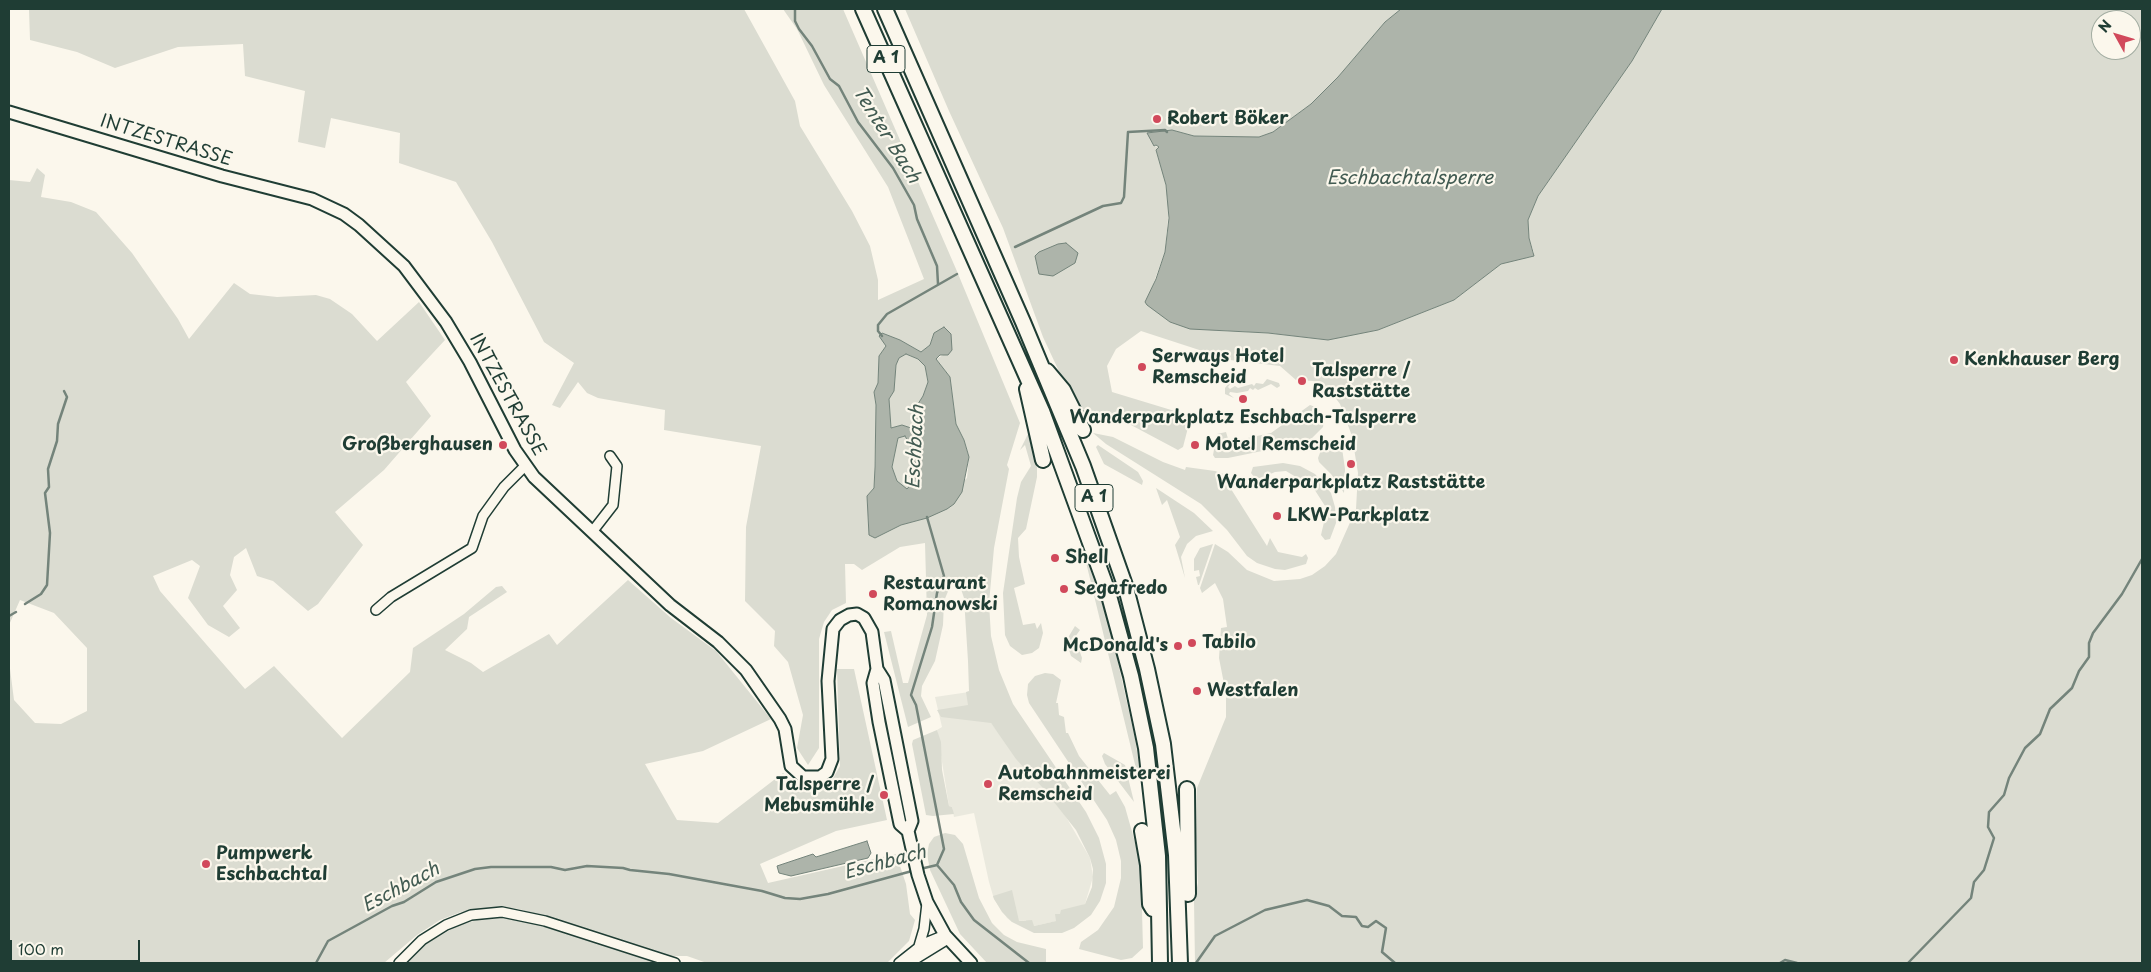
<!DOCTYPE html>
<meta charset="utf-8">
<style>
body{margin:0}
#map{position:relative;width:2151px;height:972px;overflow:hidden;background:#fbf7ec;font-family:"Playpen Sans",sans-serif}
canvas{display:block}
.frame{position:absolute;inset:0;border:10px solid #1f3d34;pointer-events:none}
.north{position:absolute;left:2091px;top:10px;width:50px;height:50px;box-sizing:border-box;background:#fbf7ec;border:1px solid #a3ada2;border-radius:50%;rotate:309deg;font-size:14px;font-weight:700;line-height:20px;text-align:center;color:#1f3d34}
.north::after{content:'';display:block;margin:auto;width:18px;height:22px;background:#d1495b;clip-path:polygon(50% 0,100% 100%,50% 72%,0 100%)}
.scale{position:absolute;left:10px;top:940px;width:130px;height:22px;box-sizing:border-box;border:2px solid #1f3d34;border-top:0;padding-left:6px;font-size:15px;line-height:18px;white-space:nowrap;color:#1f3d34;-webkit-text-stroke:4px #fbf7ec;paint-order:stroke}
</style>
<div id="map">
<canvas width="2151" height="972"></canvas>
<div class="frame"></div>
<div class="north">N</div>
<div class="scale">100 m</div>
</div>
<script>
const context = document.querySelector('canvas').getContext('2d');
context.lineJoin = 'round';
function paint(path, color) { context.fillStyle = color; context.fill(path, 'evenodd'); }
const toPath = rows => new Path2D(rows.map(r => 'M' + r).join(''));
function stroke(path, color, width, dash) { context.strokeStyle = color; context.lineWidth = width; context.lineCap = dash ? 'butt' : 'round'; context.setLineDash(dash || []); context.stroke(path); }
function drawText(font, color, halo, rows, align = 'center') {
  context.font = font + ' "Playpen Sans",sans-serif'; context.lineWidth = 4.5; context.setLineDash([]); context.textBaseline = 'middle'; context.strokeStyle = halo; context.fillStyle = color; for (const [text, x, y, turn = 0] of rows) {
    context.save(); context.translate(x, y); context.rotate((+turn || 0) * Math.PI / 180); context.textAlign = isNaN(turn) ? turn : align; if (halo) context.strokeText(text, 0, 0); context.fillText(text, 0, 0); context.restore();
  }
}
paint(toPath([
 [969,692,991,723,1066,817,1090,858,1093,877,1085,904,1061,914,1057,921,1034,926,1027,924,1026,920,1012,922,1007,918,994,899,989,882,974,813,954,817,952,807,949,806,937,730,942,727,935,697]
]), '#eae9de');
paint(toPath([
 [29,9,744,9,795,101,800,126,852,211,870,246,878,280,878,300,924,279,888,187,824,85,797,29,783,9,843,9,956,269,1020,423,1007,465,1009,469,994,548,989,603,991,636,999,670,1013,704,1086,812,1099,838,1106,864,1106,883,1100,901,1091,915,1074,928,1062,933,1034,933,1012,922,1002,912,994,899,993,896,1012,890,1019,921,1032,920,1034,926,1056,921,1055,914,1060,914,1061,910,1085,904,1092,887,1093,869,1090,858,1076,830,1041,786,1016,759,991,723,941,717,937,710,968,705,966,692,969,691,968,661,964,598,957,577,954,577,944,601,943,625,935,661,922,686,921,696,931,717,908,727,884,632,891,631,903,683,908,683,927,615,925,543,900,547,862,570,854,564,845,564,846,603,832,610,824,622,819,639,819,748,808,765,797,748,803,715,788,662,774,646,775,631,745,601,746,527,761,446,664,430,665,410,598,398,587,393,578,382,560,408,552,405,574,363,544,342,492,242,456,182,399,163,400,133,331,118,325,148,298,142,305,91,245,76,243,44,178,47,115,68,77,52,30,40],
 [882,333,900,340,921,352,930,345,934,333,945,354,936,359,950,377,956,424,964,440,969,456,967,478,920,520,901,525,875,538,869,534,867,496,874,488,876,405,874,392,878,384,879,356,886,346],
 [905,9,1401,9,1385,22,1338,77,1311,104,1273,132,1259,137,1194,136,1172,130,1154,146,1159,147,1156,151,1164,173,1169,208,1165,252,1151,290,1163,316,1170,322,1222,331,1268,333,1321,339,1378,330,1454,300,1501,264,1518,258,1529,258,1534,253,1529,238,1528,220,1538,196,1632,61,1662,9,2142,9,2142,963,1195,963,1194,901,1198,883,1196,838,1197,788,1226,717,1226,694,1219,658,1221,628,1227,627,1223,599,1215,583,1202,593,1200,588,1215,544,1228,552,1247,570,1274,581,1300,579,1312,575,1325,566,1336,554,1356,509,1358,473,1352,436,1340,404,1331,392,1313,381,1296,380,1280,366,1230,360,1141,331,1116,349,1107,366,1112,392,1191,416,1183,447,1178,450,1131,425,1107,418,1084,416,1078,412,1043,337,1003,228,949,111],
 [2101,20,2131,20,2131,50,2101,50],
 [37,168,45,175,41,197,71,202,96,212,132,253,178,319,189,339,234,283,250,294,277,297,316,295,330,299,352,314,377,341,419,302,445,340,406,382,431,416,384,470,335,512,363,545,318,604,308,611,273,581,257,576,246,548,234,557,230,575,237,590,223,606,240,628,229,637,208,625,188,598,200,566,192,560,153,576,160,591,245,689,274,666,342,738,410,672,413,648,464,614,496,587,502,586,507,592,469,617,467,629,445,650,471,663,483,672,549,634,557,645,628,580,671,618,716,651,771,719,703,751,645,764,677,820,718,823,783,773,798,786,810,788,822,788,831,782,840,766,837,669,854,669,887,820,836,831,760,864,768,883,896,854,906,884,910,914,915,920,909,941,887,963,707,963,687,956,669,956,519,909,500,907,461,912,440,920,417,935,384,963,9,963,9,661,14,700,35,723,61,724,87,711,87,648,54,613,20,600,9,625,9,180,30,182],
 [906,354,918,359,925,366,928,382,923,396,916,407,915,421,911,428,902,425,891,428,889,399,893,391,896,365,899,358],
 [1267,379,1279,383,1280,386,1277,388,1271,384,1258,390,1255,388,1253,390,1250,388,1248,391,1237,393,1230,392,1229,394,1234,398,1225,394,1225,388,1229,383,1231,383,1228,387,1230,389,1235,386,1238,388,1252,384,1254,386,1256,383,1263,384],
 [1310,405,1318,408,1324,418,1323,427,1312,438,1296,444,1228,458,1215,458,1213,455,1217,434,1226,432,1229,442,1271,433],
 [1031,428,1037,459,1037,477,1026,529,1018,538,1019,557,1025,584,1014,588,1023,625,1035,623,1037,629,1041,623,1043,633,1039,648,1032,653,1022,655,1010,646,1005,635,1003,593,1017,498,1021,482,1031,466,1025,445,1020,450],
 [1093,433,1113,437,1163,462,1185,470,1186,467,1215,471,1229,476,1233,480,1231,489,1267,546,1270,538,1278,552,1302,557,1306,554,1308,558,1306,564,1285,570,1275,569,1257,563,1247,556,1227,530,1201,504,1106,444],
 [905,436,910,445,917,469,914,481,907,490,897,481,892,467,898,438],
 [1337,442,1342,448,1345,469,1344,493,1331,474,1319,462,1318,458,1321,450],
 [1098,445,1138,472,1143,481,1142,485,1104,464,1096,447],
 [1283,463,1300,466,1315,474,1331,493,1335,507,1336,523,1330,539,1325,540,1321,535,1327,509,1307,478,1301,480,1286,471,1275,472,1261,478,1255,478,1251,473,1253,467],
 [1156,488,1194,513,1213,531,1196,536,1187,544,1181,557,1185,578,1175,545,1180,537,1167,500,1162,505],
 [1063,490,1095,581,1111,632,1135,738,1141,780,1139,781,1083,550],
 [1213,544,1199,585,1198,585,1196,577,1200,576,1199,570,1194,571,1194,559,1200,548],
 [1075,626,1080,630,1075,637,1082,658,1081,663,1071,656,1066,641],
 [1045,673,1053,674,1061,680,1056,703,1058,703,1059,715,1064,717,1066,733,1068,733,1079,756,1110,795,1116,791,1125,807,1138,853,1141,874,1143,948,1132,958,1121,960,1079,949,1081,942,1098,930,1114,907,1121,878,1121,861,1116,840,1107,820,1029,703,1027,695,1028,684,1035,676],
 [937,730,941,742,942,770,949,806,952,807,954,814,933,816,926,815,912,744,913,740],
 [1104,753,1125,765,1134,802,1105,764,1102,756],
 [945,833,955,835,963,844,979,898,992,923,1004,935,1017,942,1046,949,1046,963,987,963,960,934,930,870,927,854,929,844,934,837],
 [510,917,529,921,662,963,406,963,426,944,457,926,477,920]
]), '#dbdcd1');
const water = toPath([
 [1401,9,1662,9,1632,61,1538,196,1528,220,1529,238,1534,256,1501,264,1454,300,1378,330,1328,340,1268,333,1190,329,1170,322,1147,305,1145,302,1156,279,1165,252,1169,218,1166,185,1156,150,1159,147,1156,145,1154,146,1147,133,1172,130,1194,136,1259,137,1273,132,1311,104,1338,77,1385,22,1401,9],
 [1066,243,1078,253,1075,263,1053,276,1039,274,1035,256,1039,252,1058,244,1066,243],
 [944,327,951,334,952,350,948,355,940,355,936,359,950,377,956,424,964,440,969,457,962,492,954,504,947,509,927,518,901,525,875,538,869,535,867,496,874,488,875,467,876,405,874,392,878,383,879,356,886,346,879,336,882,333,900,340,921,352,930,345,934,333,944,327],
 [906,354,918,359,925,366,928,382,923,396,916,407,915,421,911,428,902,425,891,428,889,399,894,391,896,365,899,358,906,354],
 [905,436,910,445,917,469,914,481,907,489,897,481,892,467,898,438,905,436],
 [867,841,871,853,868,858,791,876,779,873,777,866,813,854,816,857,867,841]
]);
paint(water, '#adb4aa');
stroke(water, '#74847b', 1);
stroke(toPath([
 [795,9,795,21,799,29,812,46,830,79,839,86,858,122,893,168,914,205,917,219,937,266,938,284],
 [1015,247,1103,206,1121,203,1124,197,1128,132,1165,130,1167,132],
 [882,336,878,331,878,325,887,314,957,274],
 [25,604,41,594,47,585,50,533,45,493,49,487,48,469,57,441,58,424,67,397,64,391],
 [9,616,16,612],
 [937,865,954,885,961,902,974,920,1029,963],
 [920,869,937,865,944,849,916,705,911,695,932,627,937,593,944,576,927,517],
 [316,963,328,941,392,906,404,902,436,882,475,869,491,867,551,867,565,870,587,866,623,868,630,870,669,874,762,891,785,898,800,899,828,894,912,871],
 [1196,963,1215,936,1265,910,1307,900,1329,906,1342,916,1356,917,1362,926,1368,927,1376,921,1386,928,1382,952,1395,963],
 [1780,963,1785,960,1797,963],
 [1908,963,1971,898,1974,882,1984,870,1994,838,1988,827,1989,812,2004,795,2009,778,2025,748,2040,734,2050,709,2072,688,2079,671,2089,657,2089,643,2093,633,2122,594,2142,559]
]), '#74847b', 2.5);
const minor = toPath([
 [592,532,613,505,617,466,610,456],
 [376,610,391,597,472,548,483,516,504,487,525,466],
 [919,946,924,929,927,903],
 [399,963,422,940,446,925,471,915,502,912,545,921,675,963],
 [899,963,923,944,945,935],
 [909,963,948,939]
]);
const major = toPath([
 [9,112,222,176,312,199,344,214,359,225,404,266,446,322,470,362,515,450,534,477,670,605,718,642,746,670,780,719,785,729,791,766,803,777,820,777,827,772,832,759,828,681,833,629,840,620,849,615,857,614,864,618,872,632,877,669,884,680,912,821,908,831,918,875,927,902,945,935,971,963],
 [877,669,873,683,879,722,900,824,908,831]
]);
const highway = toPath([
 [863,9,1042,411,1108,592,1131,676,1146,748,1158,856,1160,963],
 [885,9,1023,322,1083,466,1126,588,1147,669,1163,744,1176,855,1180,963],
 [1047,371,1063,390,1083,430],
 [1027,389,1043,460],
 [1187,789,1188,894],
 [1142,831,1148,865,1150,904,1153,909]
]);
stroke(minor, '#1f3d34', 12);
stroke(major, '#1f3d34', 15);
stroke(highway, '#1f3d34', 18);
stroke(minor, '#fbf7ec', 9);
stroke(major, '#fbf7ec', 11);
stroke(highway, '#fbf7ec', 14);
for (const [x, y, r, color] of [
 [1157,119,5,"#d1495b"],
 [1954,360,5,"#d1495b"],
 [1142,367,5,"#d1495b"],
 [1302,381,5,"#d1495b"],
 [1243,399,5,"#d1495b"],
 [503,445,5,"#d1495b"],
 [1195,445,5,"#d1495b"],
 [1351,464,5,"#d1495b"],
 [1277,516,5,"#d1495b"],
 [1055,558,5,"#d1495b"],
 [1064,589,5,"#d1495b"],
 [873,594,5,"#d1495b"],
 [1192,643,5,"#d1495b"],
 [1178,646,5,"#d1495b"],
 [1197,691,5,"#d1495b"],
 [988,784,5,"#d1495b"],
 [884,795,5,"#d1495b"],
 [206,864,5,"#d1495b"]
]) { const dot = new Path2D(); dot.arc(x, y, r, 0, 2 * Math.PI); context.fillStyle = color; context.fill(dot); stroke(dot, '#fbf7ec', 2); }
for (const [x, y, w] of [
 [886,59,38],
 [1094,498,38]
]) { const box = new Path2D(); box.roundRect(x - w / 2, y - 13.5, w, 27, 4); context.fillStyle = '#fbf7ec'; context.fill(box); stroke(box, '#1f3d34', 1); }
drawText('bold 16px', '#1f3d34', null, [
 ["A 1",886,59],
 ["A 1",1094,498]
]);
drawText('bold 18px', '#1f3d34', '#fbf7ec', [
 ["Robert Böker",1167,119],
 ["Serways Hotel",1152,357],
 ["Remscheid",1152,378],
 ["Kenkhauser Berg",1964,360],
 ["Talsperre /",1312,371],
 ["Raststätte",1312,392],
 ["Wanderparkplatz Eschbach-Talsperre",1243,418,"center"],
 ["Großberghausen",493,445,"right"],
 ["Motel Remscheid",1205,445],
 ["Wanderparkplatz Raststätte",1351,483,"center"],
 ["LKW-Parkplatz",1287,516],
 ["Shell",1065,558],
 ["Restaurant",883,584],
 ["Romanowski",883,605],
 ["Segafredo",1074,589],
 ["Tabilo",1202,643],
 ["McDonald's",1168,646,"right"],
 ["Westfalen",1207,691],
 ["Autobahnmeisterei",998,774],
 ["Remscheid",998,795],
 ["Talsperre /",874,785,"right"],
 ["Mebusmühle",874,806,"right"],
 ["Pumpwerk",216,854],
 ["Eschbachtal",216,875]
], 'left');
drawText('18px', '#1f3d34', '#fbf7ec', [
 ["INTZESTRASSE",166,141,17],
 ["INTZESTRASSE",507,395,61]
]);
drawText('italic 19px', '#425b52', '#fbf7ec', [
 ["Tenter Bach",886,135,58],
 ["Eschbachtalsperre",1410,179],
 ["Eschbach",916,447,-87],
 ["Eschbach",885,863,-15],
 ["Eschbach",401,888,-28]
]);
</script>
